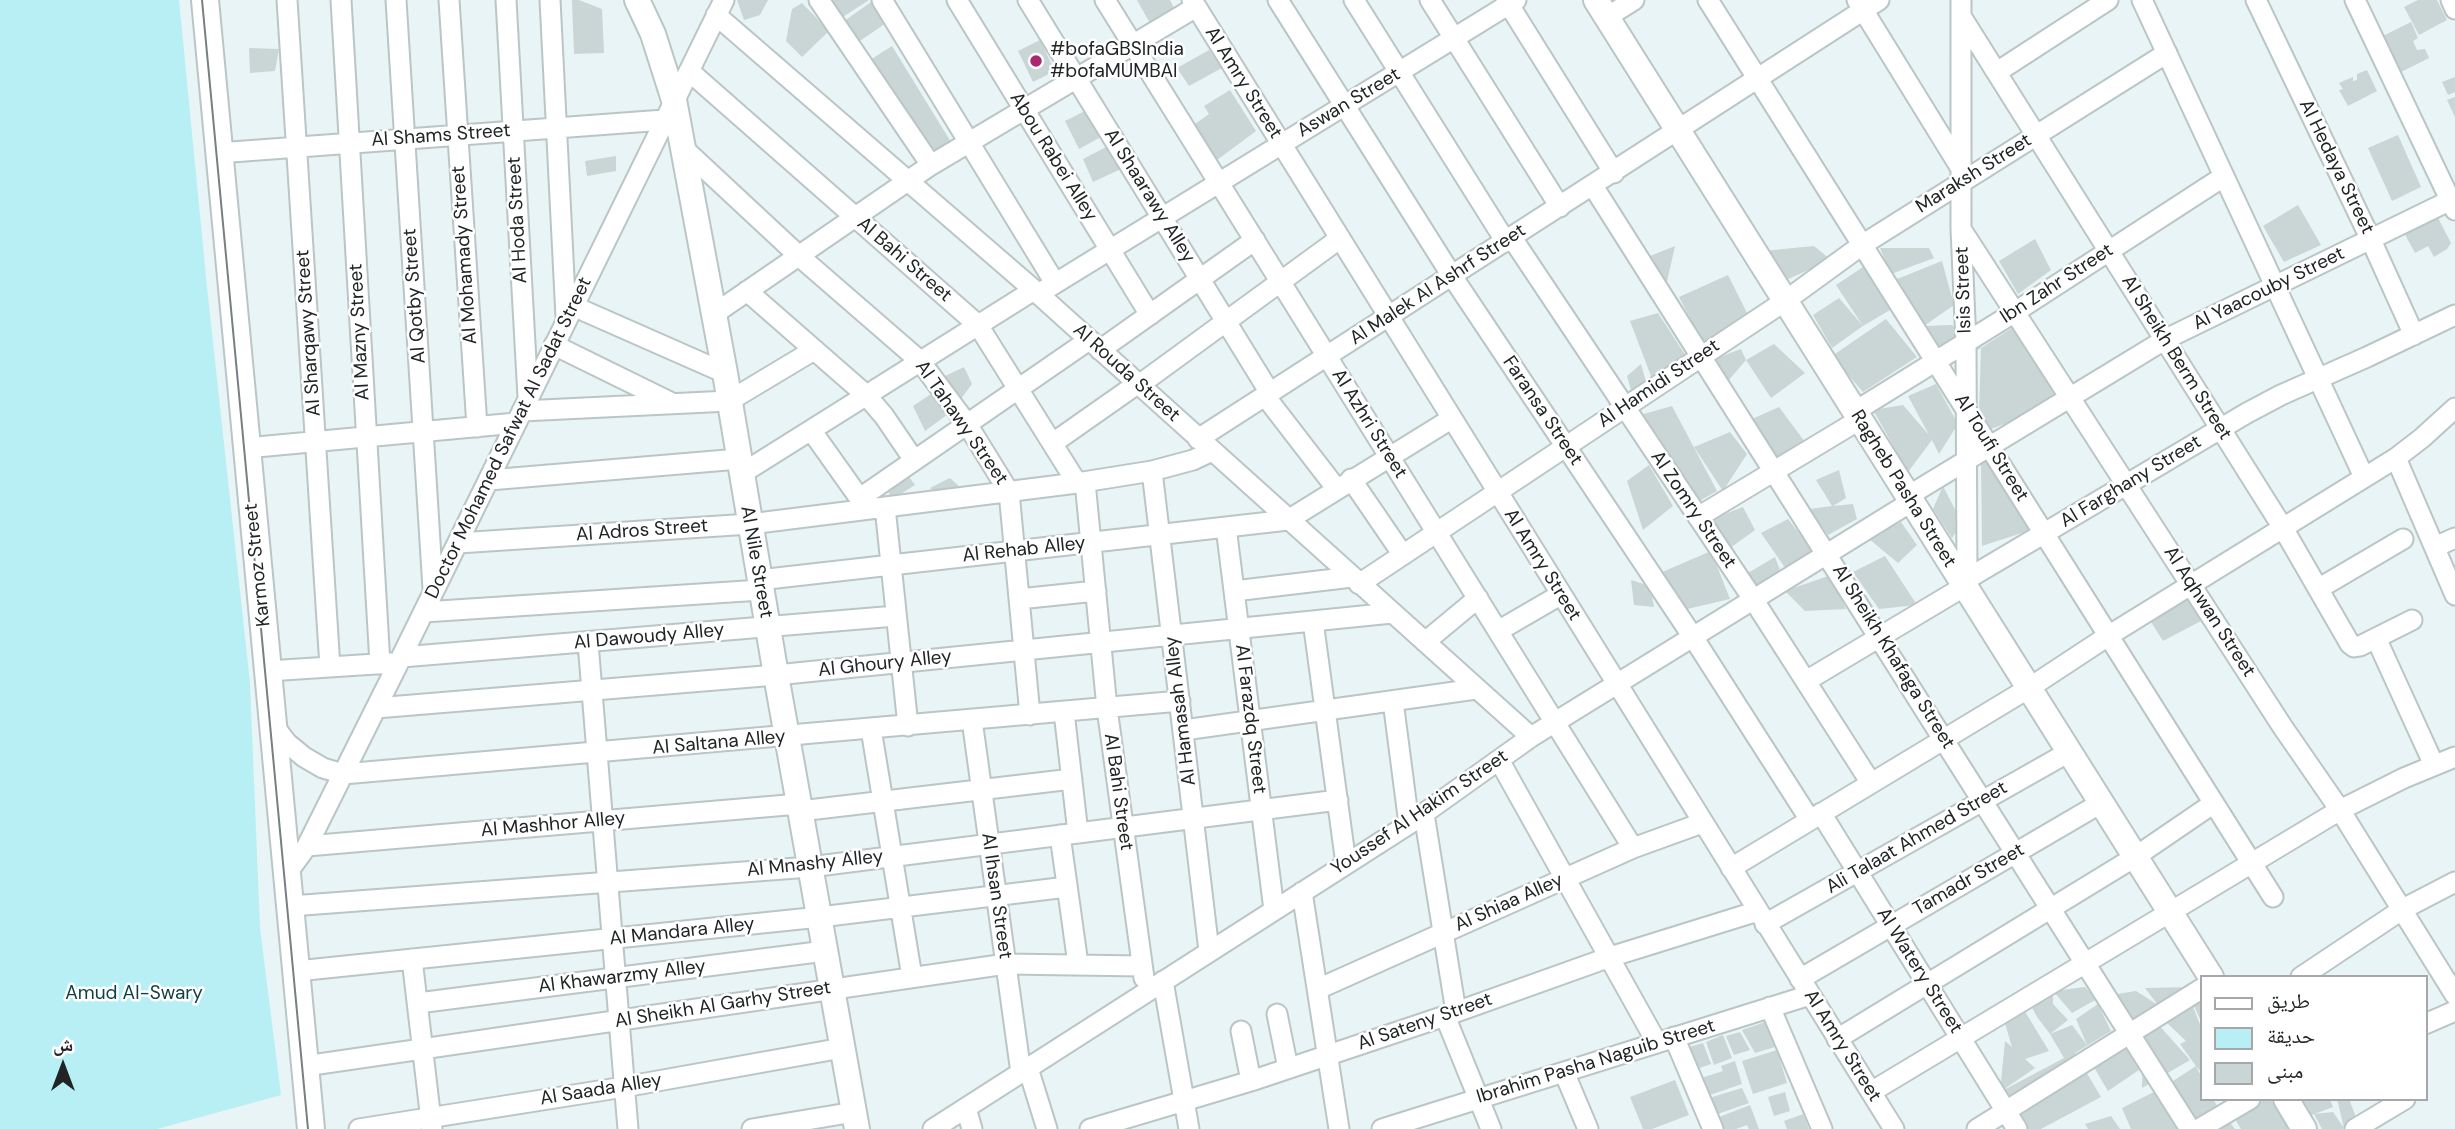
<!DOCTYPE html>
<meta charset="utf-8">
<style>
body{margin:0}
#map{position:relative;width:2455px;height:1129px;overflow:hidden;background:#e8f4f5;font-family:"DM Sans","Noto Naskh Arabic",sans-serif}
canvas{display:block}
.legend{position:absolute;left:2200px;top:975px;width:228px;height:126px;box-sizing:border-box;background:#fff;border:2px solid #a6a7a8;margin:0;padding:9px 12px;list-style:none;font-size:21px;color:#202425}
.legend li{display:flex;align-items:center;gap:14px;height:35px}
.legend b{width:35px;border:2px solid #a6a7a8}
.north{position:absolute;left:28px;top:1031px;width:70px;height:70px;-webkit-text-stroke:5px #fff;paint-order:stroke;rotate:0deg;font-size:19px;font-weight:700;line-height:28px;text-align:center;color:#202425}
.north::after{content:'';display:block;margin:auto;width:24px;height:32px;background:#202425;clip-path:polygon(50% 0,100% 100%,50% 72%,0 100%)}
</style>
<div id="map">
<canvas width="2455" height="1129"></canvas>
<ul class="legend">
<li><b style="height:9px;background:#fff"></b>طريق</li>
<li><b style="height:19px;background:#b7eff4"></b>حديقة</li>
<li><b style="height:19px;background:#cad5d6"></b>مبنى</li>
</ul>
<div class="north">ش</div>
</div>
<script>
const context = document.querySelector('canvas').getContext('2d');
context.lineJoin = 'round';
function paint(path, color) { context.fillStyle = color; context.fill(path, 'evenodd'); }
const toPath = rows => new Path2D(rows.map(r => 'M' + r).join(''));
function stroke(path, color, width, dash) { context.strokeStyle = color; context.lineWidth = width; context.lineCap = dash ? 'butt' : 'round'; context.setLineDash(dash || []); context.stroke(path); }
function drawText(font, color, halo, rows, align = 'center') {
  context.font = font + ' "DM Sans",sans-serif'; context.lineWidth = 5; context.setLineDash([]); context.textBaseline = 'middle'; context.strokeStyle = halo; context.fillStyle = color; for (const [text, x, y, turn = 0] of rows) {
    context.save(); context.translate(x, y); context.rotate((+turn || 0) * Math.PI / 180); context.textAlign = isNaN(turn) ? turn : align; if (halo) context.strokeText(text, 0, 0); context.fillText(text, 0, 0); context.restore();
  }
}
paint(toPath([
 [0,0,179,0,207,287,250,683,260,928,281,1095,157,1129,0,1129]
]), '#b7eff4');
paint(toPath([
 [572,0,579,0,602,9,604,53,574,54],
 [737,0,768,0,760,15,744,20],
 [827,0,869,0,838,20],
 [874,0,889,21,857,43,840,24],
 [1137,0,1170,0,1175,10,1151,25],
 [2418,0,2437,0,2447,20,2419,35,2404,7],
 [802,3,829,31,802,57,786,41,792,9],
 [2411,22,2418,38,2413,41,2417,50,2425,49,2429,58,2399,73,2381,37],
 [1040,40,1055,71,1033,82,1018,51],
 [892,46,954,147,932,160,867,62],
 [249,48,279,49,275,71,250,73],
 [1209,50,1222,68,1189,86,1177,68],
 [2367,70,2377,91,2348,106,2339,90,2343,89,2339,83,2353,77,2353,81,2357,80,2357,74],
 [2455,77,2455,92,2448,95,2442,82],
 [1230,90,1256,131,1205,169,1184,132,1209,114,1204,106],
 [2455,97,2455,117,2447,100],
 [1091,108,1099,138,1079,149,1065,121],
 [2398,135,2421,187,2392,201,2368,148],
 [1108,146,1121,169,1093,182,1083,159],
 [616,156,616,171,587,176,585,161],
 [2298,205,2321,245,2284,262,2263,226],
 [2434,210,2451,243,2447,249,2434,257,2428,246,2415,253,2401,227],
 [2035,239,2051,270,2018,294,1999,261],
 [1675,246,1666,286,1650,256],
 [1814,246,1831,260,1786,280,1763,251],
 [1880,248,1929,248,1934,258,1891,274],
 [1942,261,1954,305,1924,326,1952,325,1981,348,1949,365,1887,283],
 [1863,267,1890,310,1863,326,1836,285],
 [1728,275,1749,317,1704,345,1679,297],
 [1839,298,1863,326,1832,348,1813,315],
 [1658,313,1686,356,1651,376,1630,321],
 [1886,319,1917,357,1863,392,1832,356],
 [2021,322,2061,403,1991,429,1979,413,1981,348],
 [1774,344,1805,373,1771,398,1746,360,1728,381,1712,360,1741,349,1746,360],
 [1641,364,1646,382,1632,394,1627,376],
 [964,367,972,384,957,404,939,379],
 [1936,384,1958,424,1939,454,1932,440,1908,472,1873,410,1903,405,1929,435,1908,396],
 [937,390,948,414,925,431,913,406],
 [1672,406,1717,491,1696,503,1640,415],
 [1779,407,1805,442,1770,464,1752,419],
 [1730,432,1747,454,1723,491,1694,447],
 [1988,459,2031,530,1982,546,1981,464],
 [1649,465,1673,506,1643,530,1627,481],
 [904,470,915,485,891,500,886,483],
 [1839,470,1846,498,1833,506,1853,504,1857,519,1828,535,1810,509,1832,506,1816,480],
 [950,478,962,489,941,496,930,488],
 [1943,486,1962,523,1952,538,1933,509],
 [1743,507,1755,530,1726,551,1707,521],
 [1788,519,1816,555,1788,572,1761,533],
 [1901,522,1917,545,1898,563,1869,539],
 [1711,551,1730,599,1683,610,1660,573],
 [1885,556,1917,605,1879,609,1853,572],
 [1775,557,1781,573,1748,592,1743,576],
 [1831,575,1846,609,1805,611,1785,591],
 [1631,580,1650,586,1654,607,1634,605],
 [2188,596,2201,621,2163,641,2148,617],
 [2085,987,2097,999,2072,1013,2053,991],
 [2192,987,2130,1023,2117,994,2136,991,2158,1005,2145,988],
 [2053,991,2053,1004,2068,1020,2050,1034,2037,1017,2027,998],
 [2201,999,2201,1021,2193,1004],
 [2098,1004,2111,1031,2075,1053,2101,1097,2041,1129,2018,1129,2000,1092,2064,1058,2050,1034,2072,1025,2087,1045,2076,1019],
 [2192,1004,2201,1027,2201,1072,2196,1066,2201,1076,2201,1099,2213,1099,2217,1106,2194,1120,2173,1081,2196,1066,2180,1044,2186,1041,2162,1018],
 [2024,1010,2049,1051,2025,1059,2035,1068,2000,1092,2005,1041,2012,1047,2004,1020],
 [1765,1022,1775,1047,1755,1053,1742,1030],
 [2157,1023,2190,1060,2142,1088,2143,1037],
 [2119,1030,2139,1070,2108,1091,2085,1052],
 [1740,1032,1750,1050,1734,1055,1726,1036],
 [1723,1035,1732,1058,1714,1065,1706,1042],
 [1703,1043,1711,1064,1691,1071,1683,1049],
 [1777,1050,1787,1083,1753,1094,1742,1061],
 [1735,1061,1742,1084,1704,1097,1698,1079,1723,1071,1721,1066],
 [1675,1080,1689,1115,1652,1129,1643,1129,1630,1097],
 [1742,1088,1749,1103,1712,1116,1706,1099],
 [2158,1090,2182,1129,2131,1129,2122,1108],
 [1785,1092,1790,1111,1774,1116,1768,1097],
 [2270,1099,2290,1129,2241,1129,2230,1111],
 [2301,1099,2330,1099,2333,1107,2309,1116],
 [2337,1099,2349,1099,2357,1120,2344,1128,2342,1129,2322,1129,2314,1114,2333,1112,2344,1128],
 [1750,1105,1759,1129,1749,1129,1747,1125,1736,1129,1717,1129,1714,1119],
 [1803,1114,1809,1129,1787,1129,1784,1121],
 [2111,1116,2120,1129,2088,1129,2085,1124],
 [2229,1121,2235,1129,2205,1129]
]), '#cad5d6');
const minor = toPath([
 [287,0,330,667],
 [341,0,380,664],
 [396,0,433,589],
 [449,0,477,427],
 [506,0,528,397],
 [550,0,566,317],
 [819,0,931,165],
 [882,0,1055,283],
 [957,0,1150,315],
 [1028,0,1270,393],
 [1105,0,1633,848],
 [1192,0,1894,1129],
 [1278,0,1452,276,1693,637,1810,820],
 [1354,0,1506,242],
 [1430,0,1560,207],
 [1506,0,1614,173],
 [1708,0,2273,897],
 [1857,0,1960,167],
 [1961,0,1961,229,1966,343,1967,580],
 [2142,0,2364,477],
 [2256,0,2371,240,2414,335],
 [2355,0,2455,210],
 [2451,0,2455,9],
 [716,15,1034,290,1531,737],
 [1961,16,2283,528,2350,644,2354,647,2360,646,2412,620],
 [1607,17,1634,0],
 [689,71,978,325,1077,483],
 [1997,72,2108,0],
 [683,148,799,256,920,361,967,424,1009,492,1030,715],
 [218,153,664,120],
 [1593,186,2190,1129],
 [1961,229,2282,726,2340,810,2455,995],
 [1512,238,1753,599,1871,783],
 [747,291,866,395,884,416,914,460],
 [1038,294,1516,0],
 [573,306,725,373],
 [714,314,931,165,1196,7],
 [554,345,670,402],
 [1100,350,1255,240],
 [1139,385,1339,239],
 [1265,396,1336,488],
 [522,411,729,401,814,350],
 [1854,412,2015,312,2223,177],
 [811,430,865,506],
 [1198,439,1879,0],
 [1053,443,1137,384],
 [246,448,516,423],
 [2396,458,2455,595],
 [1152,471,1209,951],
 [741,474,1034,290],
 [1351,479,1403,555],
 [489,480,739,459],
 [1085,482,1107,708,1144,978],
 [1908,496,2166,339,2455,198],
 [860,498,1089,340],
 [885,507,908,726],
 [1698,517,1859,420],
 [1226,527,1274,910],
 [458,543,750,524,1077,483,1152,471,1193,460,1212,451],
 [2435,547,2455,538],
 [759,580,1288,520,1451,419],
 [1962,582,2247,413,2281,395,2367,357,2455,315],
 [1359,584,1785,301,1862,245,2167,53],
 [2318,589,2403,539],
 [1234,591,1352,577],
 [1019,599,1096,591],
 [424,612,761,590],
 [1313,621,1346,864],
 [1498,631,1560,595],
 [2376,638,2434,765],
 [1425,642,1478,598],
 [588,643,628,1129],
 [402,657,896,616],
 [268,671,391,663],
 [1806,681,1965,586],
 [1393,701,1409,824],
 [376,708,776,675,1392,613],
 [1064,712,1078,833],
 [972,720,1021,1073],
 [274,726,287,743,304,757,323,768,343,774,1180,701],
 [871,729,912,977],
 [1184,730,1476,689],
 [1499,760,1657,1043],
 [800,811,1072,779],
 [1821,813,2017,1129],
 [1424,814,1456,1012],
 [1060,835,1078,964],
 [307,846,799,804],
 [1731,868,2029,688,2108,636,2396,458,2422,438,2455,408],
 [288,872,307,846,399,662,724,0],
 [1302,892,1339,1129],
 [291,906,810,867,1338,800],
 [1765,924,2069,752],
 [412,959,432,1129],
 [297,971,820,917,1067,887],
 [2301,977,2403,909,2455,882],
 [1800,979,2101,803],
 [1163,981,1189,1129],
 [1318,989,1633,848,1702,823],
 [418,1003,825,951],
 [1770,1007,1822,1129],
 [1277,1014,1288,1068],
 [1445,1016,1491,1129],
 [2425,1024,2455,1011],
 [1241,1031,1251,1081],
 [1674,1037,1713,1129],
 [1837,1039,2135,857,2214,803],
 [305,1066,1006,964,1142,966],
 [1028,1068,1047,1129],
 [1564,1072,1588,1129],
 [1871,1092,2340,810,2404,778,2455,757],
 [966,1108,972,1129],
 [359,1129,624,1087,842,1048],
 [752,1129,854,1112],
 [933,1129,1409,824,1531,737,1911,502],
 [1090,1129,1251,1081,1445,1016,1610,957,1758,911],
 [1382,1129,1810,995],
 [1977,1129,2201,989],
 [2199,1129,2250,1099],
 [2355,1129,2405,1099]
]);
const tertiary = toPath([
 [637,0,653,34,674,100,725,373,776,675,857,1129],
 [1596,0,2211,977],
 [2286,1099,2304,1129]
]);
const secondary = toPath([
 [205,0,311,1129]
]);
stroke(minor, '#bac6c6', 23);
stroke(tertiary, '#bac6c6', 28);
stroke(secondary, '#bac6c6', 30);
stroke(minor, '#fff', 19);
stroke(tertiary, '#fff', 24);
stroke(secondary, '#fff', 26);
stroke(toPath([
 [202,0,308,1129]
]), '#777f80', 2);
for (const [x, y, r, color] of [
 [1036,61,7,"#ac276f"]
]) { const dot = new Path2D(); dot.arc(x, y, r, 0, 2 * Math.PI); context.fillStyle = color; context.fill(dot); stroke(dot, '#fff', 2.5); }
drawText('19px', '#202425', '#fff', [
 ["#bofaGBSIndia",1050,50],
 ["#bofaMUMBAI",1050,72]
], 'left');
drawText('19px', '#202425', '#fff', [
 ["Al Amry Street",1243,83,58],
 ["Aswan Street",1349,103,-31],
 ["Al Shams Street",441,136,-4],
 ["Abou Rabei Alley",1053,157,58],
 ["Al Hedaya Street",2336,167,64],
 ["Maraksh Street",1974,174,-32],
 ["Al Shaarawy Alley",1149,196,58],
 ["Al Hoda Street",518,220,-93],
 ["Al Mohamady Street",465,255,-94],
 ["Al Bahi Street",904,260,41],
 ["Ibn Zahr Street",2057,284,-33],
 ["Al Malek Al Ashrf Street",1438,285,-33],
 ["Al Yaacouby Street",2269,289,-26],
 ["Isis Street",1964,290,-92],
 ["Al Qotby Street",415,296,-94],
 ["Al Mazny Street",360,332,-93],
 ["Al Sharqawy Street",309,333,-94],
 ["Al Sheikh Berm Street",2176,358,58],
 ["Al Rouda Street",1126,373,42],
 ["Al Hamidi Street",1659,384,-34],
 ["Faransa Street",1542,411,56],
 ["Al Tahawy Street",961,423,55],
 ["Al Azhri Street",1369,424,58],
 ["Doctor Mohamed Safwat Al Sadat Street",509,438,-64],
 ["Al Toufi Street",1991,448,58],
 ["Al Farghany Street",2131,482,-31],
 ["Ragheb Pasha Street",1903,489,58],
 ["Al Zomry Street",1693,510,56],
 ["Al Adros Street",642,531,-4],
 ["Al Rehab Alley",1024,550,-6],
 ["Al Nile Street",756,562,80],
 ["Karmoz Street",258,565,-96],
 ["Al Amry Street",1542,565,58],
 ["Al Aqhwan Street",2209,612,57],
 ["Al Dawoudy Alley",649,637,-5],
 ["Al Sheikh Khafaga Street",1893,657,58],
 ["Al Ghoury Alley",885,664,-6],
 ["Al Hamasah Alley",1181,711,-97],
 ["Al Farazdq Street",1250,719,83],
 ["Al Saltana Alley",719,743,-5],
 ["Al Bahi Street",1118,792,82],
 ["Youssef Al Hakim Street",1420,813,-34],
 ["Al Mashhor Alley",553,825,-5],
 ["Ali Talaat Ahmed Street",1917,838,-30],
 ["Al Mnashy Alley",815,864,-6],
 ["Tamadr Street",1969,880,-30],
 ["Al Ihsan Street",996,896,82],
 ["Al Shiaa Alley",1509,903,-24],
 ["Al Mandara Alley",682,932,-6],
 ["Al Watery Street",1919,971,58],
 ["Al Khawarzmy Alley",622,977,-7],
 ["Al Sheikh Al Garhy Street",723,1005,-9],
 ["Al Sateny Street",1425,1022,-19],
 ["Al Amry Street",1842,1046,58],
 ["Ibrahim Pasha Naguib Street",1596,1062,-17],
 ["Al Saada Alley",601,1090,-9]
]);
drawText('19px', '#104044', '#fff', [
 ["Amud Al-Swary",134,994]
]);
</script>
